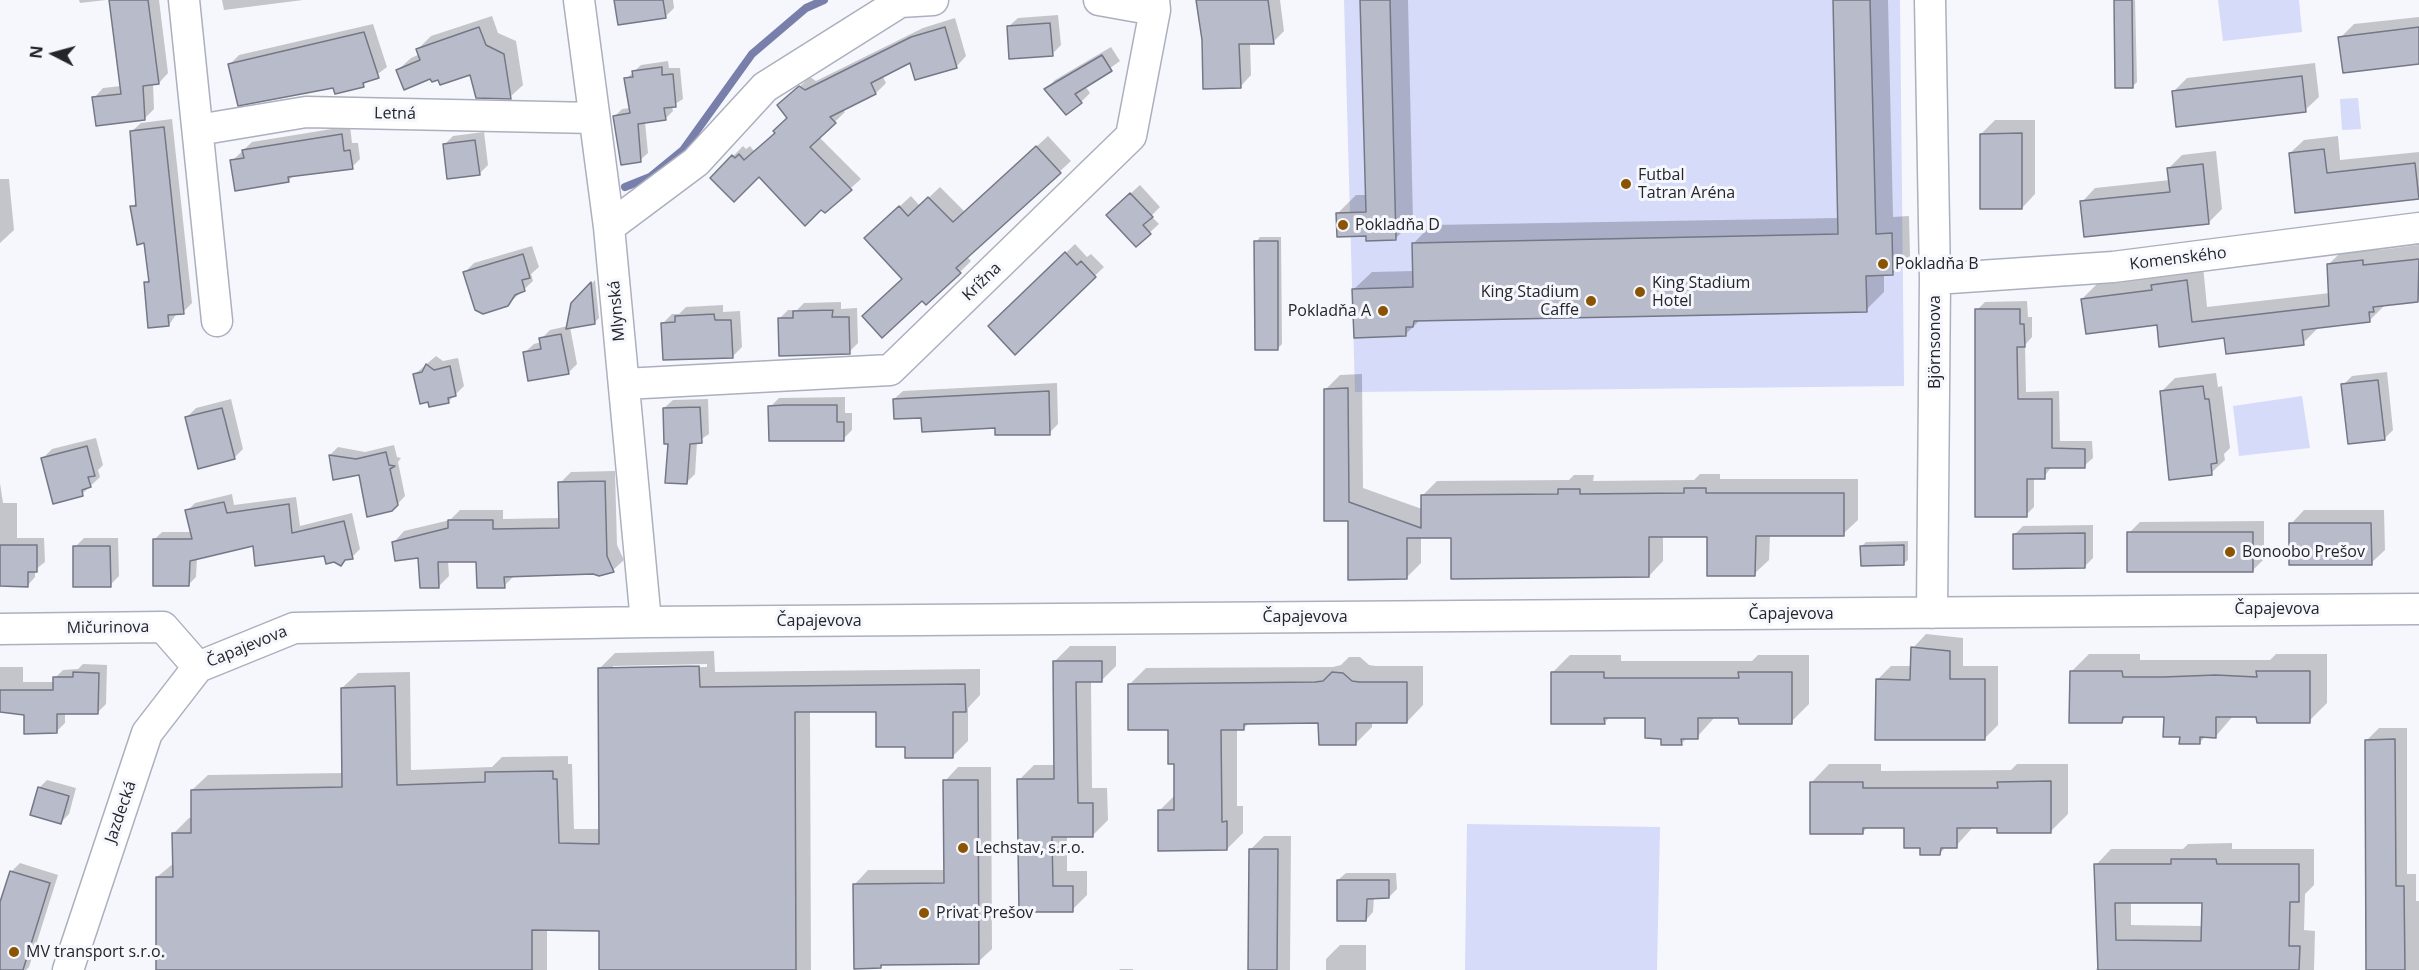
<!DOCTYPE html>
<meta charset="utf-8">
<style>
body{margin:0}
#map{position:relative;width:2419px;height:970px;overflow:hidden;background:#f5f7fd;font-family:"Open Sans",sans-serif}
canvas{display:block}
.north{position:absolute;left:24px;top:24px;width:60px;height:60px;-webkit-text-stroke:4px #f5f7fd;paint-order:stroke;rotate:276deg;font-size:16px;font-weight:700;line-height:24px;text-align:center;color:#24252b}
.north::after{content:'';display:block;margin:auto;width:21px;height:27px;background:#24252b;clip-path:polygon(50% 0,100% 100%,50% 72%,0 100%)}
</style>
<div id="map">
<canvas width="2419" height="970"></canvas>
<div class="north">N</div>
</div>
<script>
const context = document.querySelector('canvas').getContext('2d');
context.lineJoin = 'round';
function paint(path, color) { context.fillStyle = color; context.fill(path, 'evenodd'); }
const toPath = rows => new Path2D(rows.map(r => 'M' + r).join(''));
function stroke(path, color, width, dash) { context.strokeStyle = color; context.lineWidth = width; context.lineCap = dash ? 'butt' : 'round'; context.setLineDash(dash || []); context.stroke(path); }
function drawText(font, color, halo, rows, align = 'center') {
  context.font = font + ' "Open Sans",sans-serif'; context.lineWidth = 6; context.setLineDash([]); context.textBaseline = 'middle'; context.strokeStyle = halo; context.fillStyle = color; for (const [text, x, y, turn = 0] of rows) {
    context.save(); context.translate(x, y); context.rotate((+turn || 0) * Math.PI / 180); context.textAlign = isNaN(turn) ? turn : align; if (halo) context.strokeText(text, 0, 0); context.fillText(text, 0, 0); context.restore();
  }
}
paint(toPath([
 [1344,0,1900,0,1904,386,1355,392],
 [2218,0,2299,0,2302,32,2223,41],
 [2358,98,2361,129,2342,130,2340,99],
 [2302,396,2310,448,2239,456,2233,406],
 [1467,824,1660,827,1657,970,1465,970]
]), '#d5dbf9');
paint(toPath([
 [79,0,106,0,80,3],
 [110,0,159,0,168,73,159,83,153,84,154,109,145,118,94,98,103,88,121,86],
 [222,0,303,0,224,10],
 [616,0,673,0,674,8,665,17],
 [1197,0,1280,0,1284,31,1273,42,1250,43,1251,75,1240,87,1203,40],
 [1362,0,1408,0,1413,221,1395,239,1368,235,1338,213,1356,195,1367,195],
 [1834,0,1888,0,1893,217,1909,216,1910,256,1892,274,1884,274,1884,292,1866,310,1421,319,1405,335,1354,289,1372,272,1414,271,1414,243,1431,225,1839,218],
 [2116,0,2135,0,2137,82,2133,86],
 [1058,15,1061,45,1052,54,1008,27,1018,18],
 [492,16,498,33,516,41,523,85,510,97,471,73,439,78,398,70,411,58,420,54,418,49,431,36],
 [2419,17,2419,63,2340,38,2354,24],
 [955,18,966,56,956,67,911,60,882,75,886,83,876,93,843,110,845,112,819,137,861,179,825,211,759,175,712,178,743,146,746,149,750,146,754,151,776,133,789,117,790,95,810,77,816,81,923,28],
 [373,24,387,67,363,85,334,86,230,64,239,55],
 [1111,47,1120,61,1085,86,1090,93,1081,102,1046,89,1055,80],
 [668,61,669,68,680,68,683,99,672,106,673,111,666,118,645,122,648,153,640,160,615,116,622,109,631,108,626,79,641,65],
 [2315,63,2319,97,2305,110,2173,92,2187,78],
 [172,119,192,303,183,312,177,313,169,325,146,283,150,278,146,242,132,207,137,202,131,132,141,123],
 [1995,120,2035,120,2035,194,2022,208,1981,134],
 [350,126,352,143,358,143,360,159,352,167,295,174,288,181,232,161,252,142],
 [484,132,488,165,479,174,444,145,453,136],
 [1048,136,1071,161,967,257,971,261,960,272,903,278,877,227,911,196,920,206,940,187,965,212],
 [2338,136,2340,160,2419,152,2419,198,2297,211,2290,153,2304,140],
 [2216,151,2222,209,2208,223,2082,202,2095,188,2170,180,2169,168,2182,155],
 [0,179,9,179,14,230,0,243],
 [1140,185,1160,207,1151,216,1159,224,1136,245,1117,206],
 [1260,237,1281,237,1282,344,1278,348,1256,242],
 [1075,244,1087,257,1091,254,1104,267,1015,353,990,326],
 [2378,245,2379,250,2419,245,2419,299,2386,304,2369,321,2319,327,2303,343,2225,337,2158,323,2082,299,2098,283,2163,275,2203,265,2207,307,2330,293,2329,264,2345,248],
 [532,246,539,267,531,274,533,281,507,305,465,272,474,263],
 [595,280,599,318,595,322,570,327,577,364,568,373,524,353,534,344,541,342,541,339,550,330,568,326,572,304],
 [2027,301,2028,317,2032,317,2032,337,2025,345,2026,392,2059,391,2060,441,2092,441,2093,458,2084,466,2052,466,2044,477,2034,477,2034,507,2026,515,1977,310,1985,302],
 [841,302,841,309,857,308,858,343,849,352,779,319,788,310,797,310,804,303],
 [723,305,723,312,740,311,742,347,733,356,663,323,672,314,679,314,686,307],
 [436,356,443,361,458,358,464,386,448,402,415,374],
 [2387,372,2393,430,2384,439,2343,385,2352,376],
 [2216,373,2218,387,2222,386,2230,448,2224,454,2225,460,2211,473,2162,391,2175,378],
 [1362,374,1363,488,1422,509,1422,496,1437,481,1569,480,1574,475,1594,475,1593,481,1694,480,1700,474,1720,474,1720,479,1858,479,1858,520,1843,534,1770,535,1769,560,1754,574,1708,535,1663,535,1663,561,1649,576,1452,537,1421,537,1421,563,1406,578,1350,520,1326,389,1340,375],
 [1057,383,1058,424,1049,433,922,417,894,399,903,391],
 [845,397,845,413,852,413,852,430,843,439,770,407,779,398],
 [231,399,243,449,234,458,187,417,196,408],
 [708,399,709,434,697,442,695,474,687,482,669,443,664,408,673,400],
 [96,438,103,465,98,470,100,477,82,494,43,458,52,449],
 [394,445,397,457,401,458,398,462,405,496,392,510,360,473,330,455,338,447,365,452],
 [615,471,617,545,624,560,613,570,515,575,504,586,478,560,448,561,449,576,439,586,419,556,394,542,404,531,450,520,460,510,503,510,503,519,560,518,560,483,571,472],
 [0,483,3,503,17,503,17,538,44,538,45,562,35,570,35,577,28,585,0,586],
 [232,494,234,505,296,497,300,526,352,513,360,549,352,557,254,544,197,558,196,577,188,585,154,540,162,532,192,532,187,511,195,503],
 [2304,510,2384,510,2385,550,2371,563,2291,524],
 [2264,521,2264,559,2252,571,2129,533,2140,522],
 [2093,525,2093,558,2084,567,2014,535,2023,526],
 [84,538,118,538,119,576,110,585,75,547],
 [1908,541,1908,560,1903,564,1862,546,1866,542],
 [1926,634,1963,638,1963,666,1998,666,1998,725,1984,739,1877,680,1891,666,1912,666,1913,648],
 [1070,646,1116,646,1116,666,1101,681,1091,681,1092,788,1107,788,1108,820,1093,835,1067,835,1067,871,1087,871,1087,895,1072,910,1021,911,1019,780,1034,765,1056,765,1055,661],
 [714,651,715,672,980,669,980,695,968,708,968,741,952,757,906,745,877,711,810,711,811,970,601,970,601,929,547,929,547,970,157,970,157,877,175,862,174,833,189,818,193,818,192,790,208,775,344,773,342,688,358,673,410,672,411,770,492,767,502,757,568,756,568,764,572,764,574,829,600,829,600,668,615,653],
 [707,664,707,667,613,669,613,666],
 [2089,654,2140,654,2140,660,2270,660,2276,654,2327,654,2327,703,2309,721,2233,716,2216,736,2206,736,2199,743,2181,736,2165,716,2127,716,2122,721,2071,672],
 [1570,655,1621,655,1621,661,1752,661,1758,655,1809,655,1809,704,1791,722,1715,717,1697,737,1688,737,1681,744,1663,737,1646,717,1610,717,1604,723,1552,673],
 [1349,657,1360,657,1369,665,1376,666,1423,666,1423,705,1407,722,1372,722,1372,727,1356,743,1320,722,1250,722,1244,728,1237,729,1237,806,1243,806,1243,833,1227,849,1160,810,1175,795,1175,763,1169,729,1130,684,1146,668,1333,667,1341,665],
 [83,664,107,665,106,704,97,713,65,712,65,723,56,732,26,714,0,710,0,667,23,667,23,682,55,682,55,678,63,670,78,669],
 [2379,728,2407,728,2407,874,2416,874,2416,901,2419,901,2419,970,2368,970,2367,740],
 [1829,764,1881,764,1881,771,2011,770,2017,764,2068,764,2068,814,2050,832,1974,826,1956,846,1947,846,1940,853,1922,847,1906,826,1869,826,1863,832,1812,782],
 [958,767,991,767,992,949,978,962,884,963,880,967,855,884,868,870,945,870,945,781],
 [47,780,76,788,69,814,60,823,39,788],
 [1264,836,1291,836,1290,970,1249,970,1250,850],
 [2232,843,2232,849,2314,849,2314,885,2305,894,2304,930,2315,931,2314,970,2096,970,2099,963,2096,865,2111,849,2183,849,2188,844],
 [2131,901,2204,901,2203,926,2131,925],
 [20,863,58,875,29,967,26,970,2,970,0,907,11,872],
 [1346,873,1396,873,1397,889,1389,897,1374,897,1373,912,1366,920,1338,880],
 [1340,945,1366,945,1366,970,1326,970,1326,959],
 [1120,969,1133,969,1133,970,1119,970]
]), '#0003');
stroke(toPath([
 [625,187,650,177,683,150,752,54,806,8,824,0]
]), '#797fab', 8);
const building = toPath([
 [109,0,148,0,159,84,143,86,145,120,96,126,92,97,121,94,109,0],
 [614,0,663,0,666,18,618,25,614,0],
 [1196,0,1268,0,1274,44,1239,44,1241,88,1203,89,1202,40,1196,0],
 [1360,0,1390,0,1396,240,1366,241,1366,236,1337,237,1336,213,1366,212,1360,0],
 [1833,0,1870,0,1876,234,1892,233,1893,275,1866,276,1867,312,1414,321,1413,327,1406,327,1406,336,1354,338,1352,289,1413,287,1412,243,1838,234,1833,0],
 [2114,0,2132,0,2133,88,2115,88,2114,0],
 [1050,23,1053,56,1009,59,1007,26,1050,23],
 [479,27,486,45,504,54,511,99,476,98,470,75,440,85,438,80,432,82,430,79,404,90,396,70,420,60,416,49,479,27],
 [945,27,957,68,915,80,910,63,871,83,876,94,830,117,836,123,810,147,852,190,825,213,821,210,805,226,759,177,734,202,710,178,732,155,735,158,739,154,744,160,775,133,773,131,787,118,777,105,799,86,805,90,911,37,945,27],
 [2419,27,2419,64,2343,73,2338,37,2419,27],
 [364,32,379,78,363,83,364,87,335,94,333,88,238,106,228,64,364,32],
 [1102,55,1112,71,1075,94,1082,103,1066,115,1044,89,1102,55],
 [662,67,662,75,673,74,676,107,664,108,666,120,638,124,641,162,621,165,613,116,630,113,624,78,633,77,632,71,662,67],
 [2302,76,2306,112,2176,127,2172,91,2302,76],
 [164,127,184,314,168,315,169,326,148,328,144,282,149,282,144,243,137,245,130,206,136,206,130,131,164,127],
 [2022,133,2022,209,1980,209,1980,134,2022,133],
 [342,134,344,151,350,150,353,169,288,177,289,182,235,191,230,160,244,158,242,150,342,134],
 [475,140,480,175,447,179,443,144,475,140],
 [1036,146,1061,173,956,268,961,273,926,305,922,301,882,338,862,316,902,279,864,238,899,206,908,216,928,197,953,222,1036,146],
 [2324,149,2327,173,2415,163,2419,199,2295,213,2289,153,2324,149],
 [2203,164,2209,224,2084,237,2080,201,2170,192,2167,168,2203,164],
 [1130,193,1153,217,1143,225,1151,234,1136,247,1106,215,1130,193],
 [1254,241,1278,241,1278,350,1255,350,1254,241],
 [1065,252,1077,265,1081,261,1096,277,1015,355,988,326,1065,252],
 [523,254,530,278,522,280,525,291,515,295,508,306,483,314,475,310,463,272,523,254],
 [2419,259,2418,302,2373,307,2374,312,2369,312,2370,322,2302,330,2304,345,2226,354,2224,338,2159,347,2157,325,2086,334,2081,299,2152,290,2151,285,2187,280,2192,322,2329,306,2327,264,2363,260,2363,265,2419,259],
 [591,282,595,324,566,329,571,303,591,282],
 [1975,309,2020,309,2020,324,2024,324,2025,347,2017,347,2018,399,2052,399,2052,448,2085,449,2085,468,2045,468,2045,479,2027,479,2027,517,1975,517,1975,309],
 [833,310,832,317,849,317,850,354,779,356,778,318,793,318,793,311,833,310],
 [714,314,715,320,731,320,733,358,663,360,661,323,675,322,675,316,714,314],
 [561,334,569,374,528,381,523,352,541,349,539,338,561,334],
 [426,364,434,370,450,366,456,396,448,398,449,403,429,407,428,402,420,404,413,374,422,372,426,364],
 [2378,380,2385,440,2348,444,2341,384,2378,380],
 [2203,386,2205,399,2209,399,2217,463,2211,464,2212,475,2169,480,2160,391,2203,386],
 [1348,388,1349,502,1421,528,1421,495,1558,494,1558,489,1580,489,1580,494,1684,493,1684,488,1706,488,1706,493,1844,493,1844,536,1756,536,1755,576,1707,576,1707,537,1649,537,1649,577,1451,579,1451,538,1407,538,1407,579,1348,580,1348,521,1324,521,1324,389,1348,388],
 [1049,391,1050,435,995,435,995,428,922,432,921,418,894,419,893,399,1049,391],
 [784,405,837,405,837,422,844,422,844,441,769,441,768,406,784,405],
 [700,407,702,443,690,444,687,484,665,483,668,444,664,444,663,408,700,407],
 [222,408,235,459,198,469,185,417,222,408],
 [87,446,95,476,88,477,91,487,82,490,83,496,53,504,41,458,87,446],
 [386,452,389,465,395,466,390,469,398,505,392,511,367,517,359,475,333,480,329,455,356,459,386,452],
 [605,481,607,556,614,572,599,576,593,574,504,577,505,588,477,588,476,562,438,562,439,588,420,588,418,558,395,561,392,542,448,528,448,520,493,520,493,529,559,528,558,482,605,481],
 [224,502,227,513,289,504,292,533,344,521,353,559,345,560,341,566,334,562,326,564,324,556,255,566,253,546,190,561,189,586,153,586,153,539,192,539,185,510,224,502],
 [2289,523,2371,523,2372,565,2289,565,2289,523],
 [2127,532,2253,532,2253,572,2127,572,2127,532],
 [2085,533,2085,568,2013,569,2013,534,2085,533],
 [0,545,37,545,37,572,28,572,28,587,0,586,0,545],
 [1904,545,1904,565,1861,566,1860,546,1904,545],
 [73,546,110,546,111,587,73,587,73,546],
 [1911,647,1950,651,1950,679,1985,679,1985,740,1875,740,1876,679,1910,680,1911,647],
 [1053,661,1102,661,1102,682,1076,682,1078,803,1093,803,1093,837,1052,837,1053,886,1073,886,1073,912,1019,912,1017,779,1054,779,1053,661],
 [699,666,700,687,965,684,966,712,953,712,953,758,905,758,905,747,876,747,876,712,795,712,796,970,599,970,599,931,532,930,532,970,156,970,156,877,173,877,172,833,191,833,191,790,342,787,341,688,395,686,397,785,485,782,485,772,553,771,553,779,557,779,559,843,599,844,598,668,699,666],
 [2070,671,2122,671,2123,677,2163,677,2216,675,2257,677,2256,671,2310,671,2310,723,2257,723,2256,717,2216,717,2216,738,2200,737,2200,744,2179,744,2180,737,2163,737,2164,717,2123,717,2122,723,2069,723,2070,671],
 [73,672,99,673,98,714,57,714,57,733,24,734,24,715,0,712,0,690,53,690,53,677,73,677,73,672],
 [1332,672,1343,673,1352,681,1359,682,1407,682,1407,723,1356,723,1356,745,1319,745,1318,723,1244,724,1244,730,1221,730,1222,822,1227,821,1227,850,1158,851,1158,810,1174,810,1174,764,1168,764,1168,730,1128,730,1128,684,1315,682,1323,681,1332,672],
 [1551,672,1604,672,1604,678,1739,678,1738,672,1792,672,1792,724,1739,724,1738,718,1698,718,1698,739,1681,739,1682,745,1661,745,1661,739,1645,738,1645,718,1604,718,1605,724,1551,724,1551,672],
 [2395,739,2396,886,2404,886,2405,970,2366,970,2365,740,2395,739],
 [943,780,978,780,979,964,881,965,881,968,854,969,853,884,944,883,943,780],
 [2051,781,2051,833,1997,833,1997,828,1957,828,1957,848,1941,848,1940,855,1920,855,1920,848,1904,848,1904,828,1863,828,1863,834,1810,834,1810,782,1863,782,1863,788,1998,788,1997,782,2051,781],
 [38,787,69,796,61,824,30,815,38,787],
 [1249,849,1278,849,1277,970,1248,970,1249,849],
 [2171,859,2216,859,2217,864,2299,864,2299,902,2290,902,2289,946,2300,946,2299,970,2098,970,2094,864,2171,864,2171,859],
 [2115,903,2202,903,2201,941,2116,940,2115,903],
 [10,871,50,883,23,970,0,970,0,902,10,871],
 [1337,880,1389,880,1389,898,1367,899,1366,921,1337,921,1337,880]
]);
paint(building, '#b8bbca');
stroke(building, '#747785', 1.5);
const minor = toPath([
 [184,0,217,321],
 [579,0,609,227,646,622],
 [1099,0,1155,10],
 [1930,0,1935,279,1932,613],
 [198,130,306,112,594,118],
 [609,227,696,162,765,87,900,2,933,0],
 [1935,279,2113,267,2419,228],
 [624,384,890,370,1131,136,1155,10,1154,0],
 [0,629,163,627,198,667],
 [198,667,294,628,646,622,2419,609],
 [68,970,147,733,198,667]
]);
stroke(minor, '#acafbe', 33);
stroke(minor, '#fff', 30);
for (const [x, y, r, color] of [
 [1626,184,6,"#8a5403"],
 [1343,225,6,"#8a5403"],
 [1883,264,6,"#8a5403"],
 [1640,292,6,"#8a5403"],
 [1591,301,6,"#8a5403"],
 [1383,311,6,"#8a5403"],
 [2230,552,6,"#8a5403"],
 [963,848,6,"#8a5403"],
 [924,913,6,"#8a5403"],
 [14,952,6,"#8a5403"]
]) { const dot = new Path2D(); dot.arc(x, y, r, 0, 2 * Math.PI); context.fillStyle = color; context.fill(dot); stroke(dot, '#f5f7fd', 2); }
drawText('16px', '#24252b', '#f5f7fd', [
 ["Letná",395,114,1],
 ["Komenského",2178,259,-7],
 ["Krížna",982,282,-44],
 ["Mlynská",617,311,-95],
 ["Björnsonova",1935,342,-90],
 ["Čapajevova",2277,609],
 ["Čapajevova",1791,614],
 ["Čapajevova",1305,617],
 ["Čapajevova",819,621],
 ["Mičurinova",108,628,-1],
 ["Čapajevova",247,647,-22],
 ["Jazdecká",121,812,-71]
]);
drawText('16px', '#24252b', '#f5f7fd', [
 ["Futbal",1638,175],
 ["Tatran Aréna",1638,193],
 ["Pokladňa D",1355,225],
 ["Pokladňa B",1895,264],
 ["King Stadium",1652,283],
 ["Hotel",1652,301],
 ["King Stadium",1579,292,"right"],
 ["Caffe",1579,310,"right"],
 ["Pokladňa A",1371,311,"right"],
 ["Bonoobo Prešov",2242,552],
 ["Lechstav, s.r.o.",975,848],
 ["Privat Prešov",936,913],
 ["MV transport s.r.o.",26,952]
], 'left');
</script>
